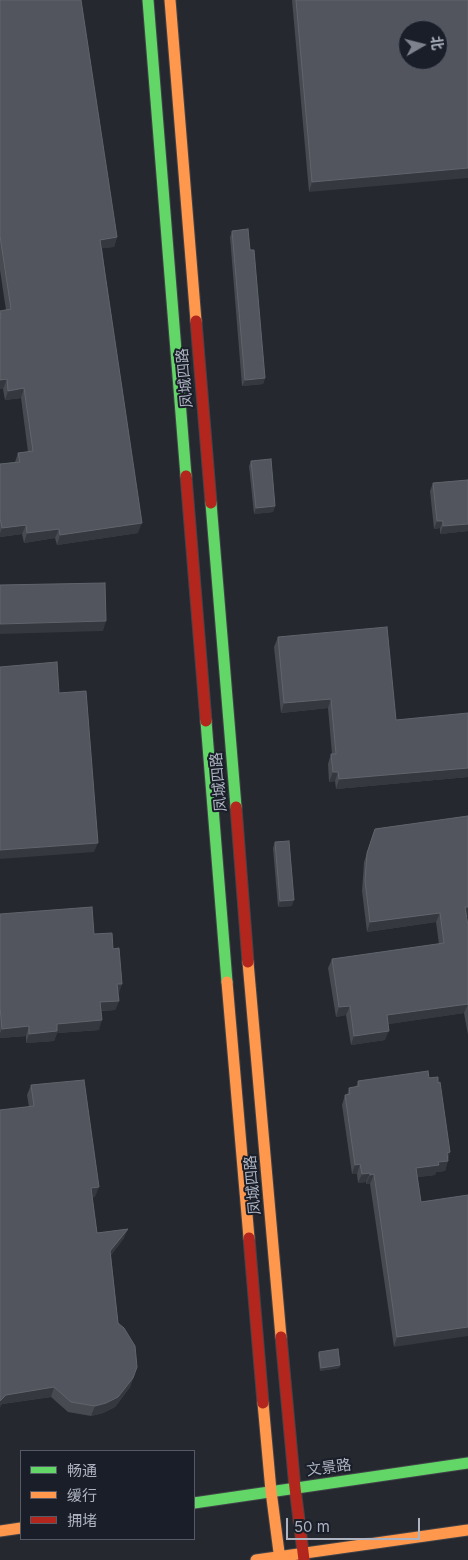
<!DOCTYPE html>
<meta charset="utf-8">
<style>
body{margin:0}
#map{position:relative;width:468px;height:1560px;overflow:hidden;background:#25282f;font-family:Inter,"Noto Sans SC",sans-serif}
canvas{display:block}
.legend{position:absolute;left:20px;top:1450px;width:175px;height:90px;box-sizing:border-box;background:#191e29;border:1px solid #555a66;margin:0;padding:6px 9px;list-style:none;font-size:15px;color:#aeb3c1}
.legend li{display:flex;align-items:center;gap:10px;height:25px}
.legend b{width:25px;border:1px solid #555a66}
.north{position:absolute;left:398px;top:20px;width:50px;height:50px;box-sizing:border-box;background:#191e29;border:1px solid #555a66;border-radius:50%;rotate:82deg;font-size:14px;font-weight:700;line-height:20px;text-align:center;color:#aeb3c1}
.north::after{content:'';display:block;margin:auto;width:18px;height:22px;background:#7e828e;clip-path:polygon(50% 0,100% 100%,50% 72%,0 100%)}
.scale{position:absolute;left:286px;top:1518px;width:134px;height:22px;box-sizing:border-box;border:2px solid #aeb3c1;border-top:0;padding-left:6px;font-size:15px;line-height:18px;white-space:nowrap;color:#aeb3c1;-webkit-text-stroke:4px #191e29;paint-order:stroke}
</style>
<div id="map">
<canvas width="468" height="1560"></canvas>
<ul class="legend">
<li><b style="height:6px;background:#63d668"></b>畅通</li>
<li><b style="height:6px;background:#ff974d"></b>缓行</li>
<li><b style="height:6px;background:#b3261e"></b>拥堵</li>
</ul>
<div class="north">北</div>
<div class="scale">50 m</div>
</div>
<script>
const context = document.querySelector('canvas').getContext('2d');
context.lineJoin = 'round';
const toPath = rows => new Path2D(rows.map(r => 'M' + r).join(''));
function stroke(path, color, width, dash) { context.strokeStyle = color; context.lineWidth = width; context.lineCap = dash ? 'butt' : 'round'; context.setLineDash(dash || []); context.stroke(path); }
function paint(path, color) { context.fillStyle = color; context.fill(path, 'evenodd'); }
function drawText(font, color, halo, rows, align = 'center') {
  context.font = font + ' Inter,"Noto Sans SC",sans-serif'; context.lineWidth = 4; context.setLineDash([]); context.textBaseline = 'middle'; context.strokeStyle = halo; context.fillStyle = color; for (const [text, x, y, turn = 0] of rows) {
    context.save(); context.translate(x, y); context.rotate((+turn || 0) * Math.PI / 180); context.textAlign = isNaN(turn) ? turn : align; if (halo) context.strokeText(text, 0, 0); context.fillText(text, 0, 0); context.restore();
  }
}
const fast = toPath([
 [148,0,186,476],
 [211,503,236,807],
 [206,721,227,982],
 [194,1503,468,1463]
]);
const slow = toPath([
 [170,0,196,321],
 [248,962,281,1337],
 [227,982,249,1238],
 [263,1403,271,1491,280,1560],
 [0,1531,21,1528],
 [256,1560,468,1530]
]);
const jam = toPath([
 [196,321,211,503],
 [186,476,206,721],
 [236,807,248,962],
 [249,1238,263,1403],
 [281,1337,295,1488,304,1560]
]);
stroke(fast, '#414348', 13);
stroke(slow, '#414348', 13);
stroke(jam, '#414348', 13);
stroke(fast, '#63d668', 11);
stroke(slow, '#ff974d', 11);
stroke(jam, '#b3261e', 11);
paint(toPath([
 [0,0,117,237,114,247,102,248,138,533,57,545,55,538,24,543,22,534,0,537,0,464,15,462,18,453,28,452,21,398,5,400,3,389,0,389,0,311,6,310,0,270],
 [292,0,468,0,309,192],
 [232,231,265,378,263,384,242,386,230,237],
 [251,461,275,506,273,512,254,514,249,466],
 [468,480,468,531,440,534,440,528,434,529,430,491,433,483],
 [278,637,396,720,468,713,468,777,336,789,335,781,329,782,328,764,331,754,332,754,328,708,281,713,274,647],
 [468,816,468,917,467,917,468,926,468,1035,464,1013,388,1024,385,1040,351,1045,346,1015,336,1017,328,968,332,959,439,944,436,922,367,932,362,891,364,862,375,829],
 [275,842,292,906,278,907,273,848],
 [0,914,94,934,113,949,122,984,118,993,119,1001,115,1010,101,1011,99,1030,57,1033,54,1041,26,1043,26,1036,0,1038],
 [429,1078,450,1152,445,1171,436,1172,435,1175,417,1177,421,1202,468,1195,394,1347,370,1184,366,1184,366,1182,358,1183,357,1174,352,1174,342,1105,345,1095,347,1095,349,1088,356,1087,358,1081],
 [31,1085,95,1197,92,1197,97,1233,124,1238,111,1255,118,1323,133,1378,130,1387,115,1407,103,1413,91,1416,68,1412,51,1397,2,1404,0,1407,0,1110,29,1107,27,1095],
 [319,1352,340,1365,339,1368,320,1371,318,1355]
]), '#474a50');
paint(toPath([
 [468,168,468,178,309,192,312,182],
 [117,237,114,247,97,249,100,240],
 [265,378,263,384,242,386,245,380],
 [7,379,3,389,0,389,0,380],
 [24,388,21,398,5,400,8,391],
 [275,506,273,512,254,514,256,508],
 [437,521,443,521,440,528,434,529],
 [142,523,138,533,57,545,60,535],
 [468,524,468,531,440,534,443,526],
 [26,525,22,534,0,537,0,533,2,528],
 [59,529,55,538,24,543,27,533],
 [106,621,103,631,0,634,0,624],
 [331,699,328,708,281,713,284,703],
 [468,768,468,777,336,789,339,779],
 [333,772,338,772,335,781,329,782],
 [98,843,94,852,0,859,0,850],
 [294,900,292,906,278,907,280,901],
 [465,907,468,907,468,917,462,917],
 [440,913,436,922,367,932,370,922],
 [117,984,122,984,119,993,114,993],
 [119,1001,115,1010,97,1011,100,1002],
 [468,1004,464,1013,383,1025,387,1015],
 [350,1006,346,1015,336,1017,339,1007],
 [102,1020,99,1030,57,1033,54,1041,26,1043,29,1034,57,1024],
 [29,1026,26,1036,0,1038,0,1033,2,1029],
 [389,1031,385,1040,351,1045,354,1036],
 [450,1152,447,1161,448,1161,445,1171,436,1172,435,1175,412,1178,416,1168,438,1162,447,1153],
 [360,1164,357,1174,352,1174,355,1165],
 [370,1173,366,1182,358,1183,362,1174],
 [374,1174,370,1184,366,1184,370,1175],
 [99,1187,95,1197,88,1198,91,1188],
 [128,1229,124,1238,107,1261,110,1251],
 [468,1327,468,1336,394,1347,397,1337],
 [340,1365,339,1368,320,1371,321,1368],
 [133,1378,130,1387,115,1407,103,1413,91,1416,95,1406],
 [54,1387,51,1397,2,1404,0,1407,0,1401,6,1395]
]), '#35383e');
const building = toPath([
 [0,0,81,0,117,237,100,240,142,523,60,535,59,529,27,533,26,525,2,528,0,518,0,464,20,462,18,453,33,451,24,388,8,391,7,379,0,380,0,318,1,318,0,311,11,309,0,236,0,0],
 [296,0,468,0,468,168,312,182,296,0],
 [408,30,438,30,438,60,408,60,408,30],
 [248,229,250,250,254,250,265,378,245,380,232,231,248,229],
 [271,459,275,506,256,508,251,461,271,459],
 [468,480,468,524,443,526,443,521,437,521,433,483,468,480],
 [105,583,106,621,0,624,0,585,105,583],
 [387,627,396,720,468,713,468,768,339,779,338,772,333,772,331,754,336,754,331,699,284,703,278,637,387,627],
 [57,662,59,693,86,691,98,843,0,850,0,667,57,662],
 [468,816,468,907,465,907,468,926,468,1005,468,1004,387,1015,389,1031,354,1036,350,1006,339,1007,332,959,444,943,440,913,370,922,365,881,367,853,375,829,468,816],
 [289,841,294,900,280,901,275,842,289,841],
 [92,907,94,934,112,933,113,949,119,948,122,984,117,984,119,1001,100,1002,102,1020,57,1024,57,1031,29,1034,29,1026,2,1029,0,1007,0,914,92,907],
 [428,1071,429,1078,438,1077,438,1083,440,1082,450,1152,447,1153,448,1161,438,1162,439,1165,416,1168,421,1202,468,1195,468,1327,397,1337,374,1174,370,1175,370,1173,362,1174,360,1164,355,1165,345,1095,350,1094,349,1088,359,1086,358,1081,428,1071],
 [84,1080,99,1187,91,1188,97,1233,128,1229,110,1251,118,1323,124,1328,135,1346,137,1367,133,1378,118,1397,106,1403,95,1406,71,1402,54,1387,6,1395,0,1401,0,1110,34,1106,31,1085,84,1080],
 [338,1349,340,1365,321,1368,319,1352,338,1349]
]);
paint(building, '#52555d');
stroke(building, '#60646c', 1);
drawText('15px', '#aeb3c1', '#191e29', [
 ["凤城四路",185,378,-95],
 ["凤城四路",219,782,-95],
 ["凤城四路",253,1185,-95],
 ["文景路",329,1468,-8]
]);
</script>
